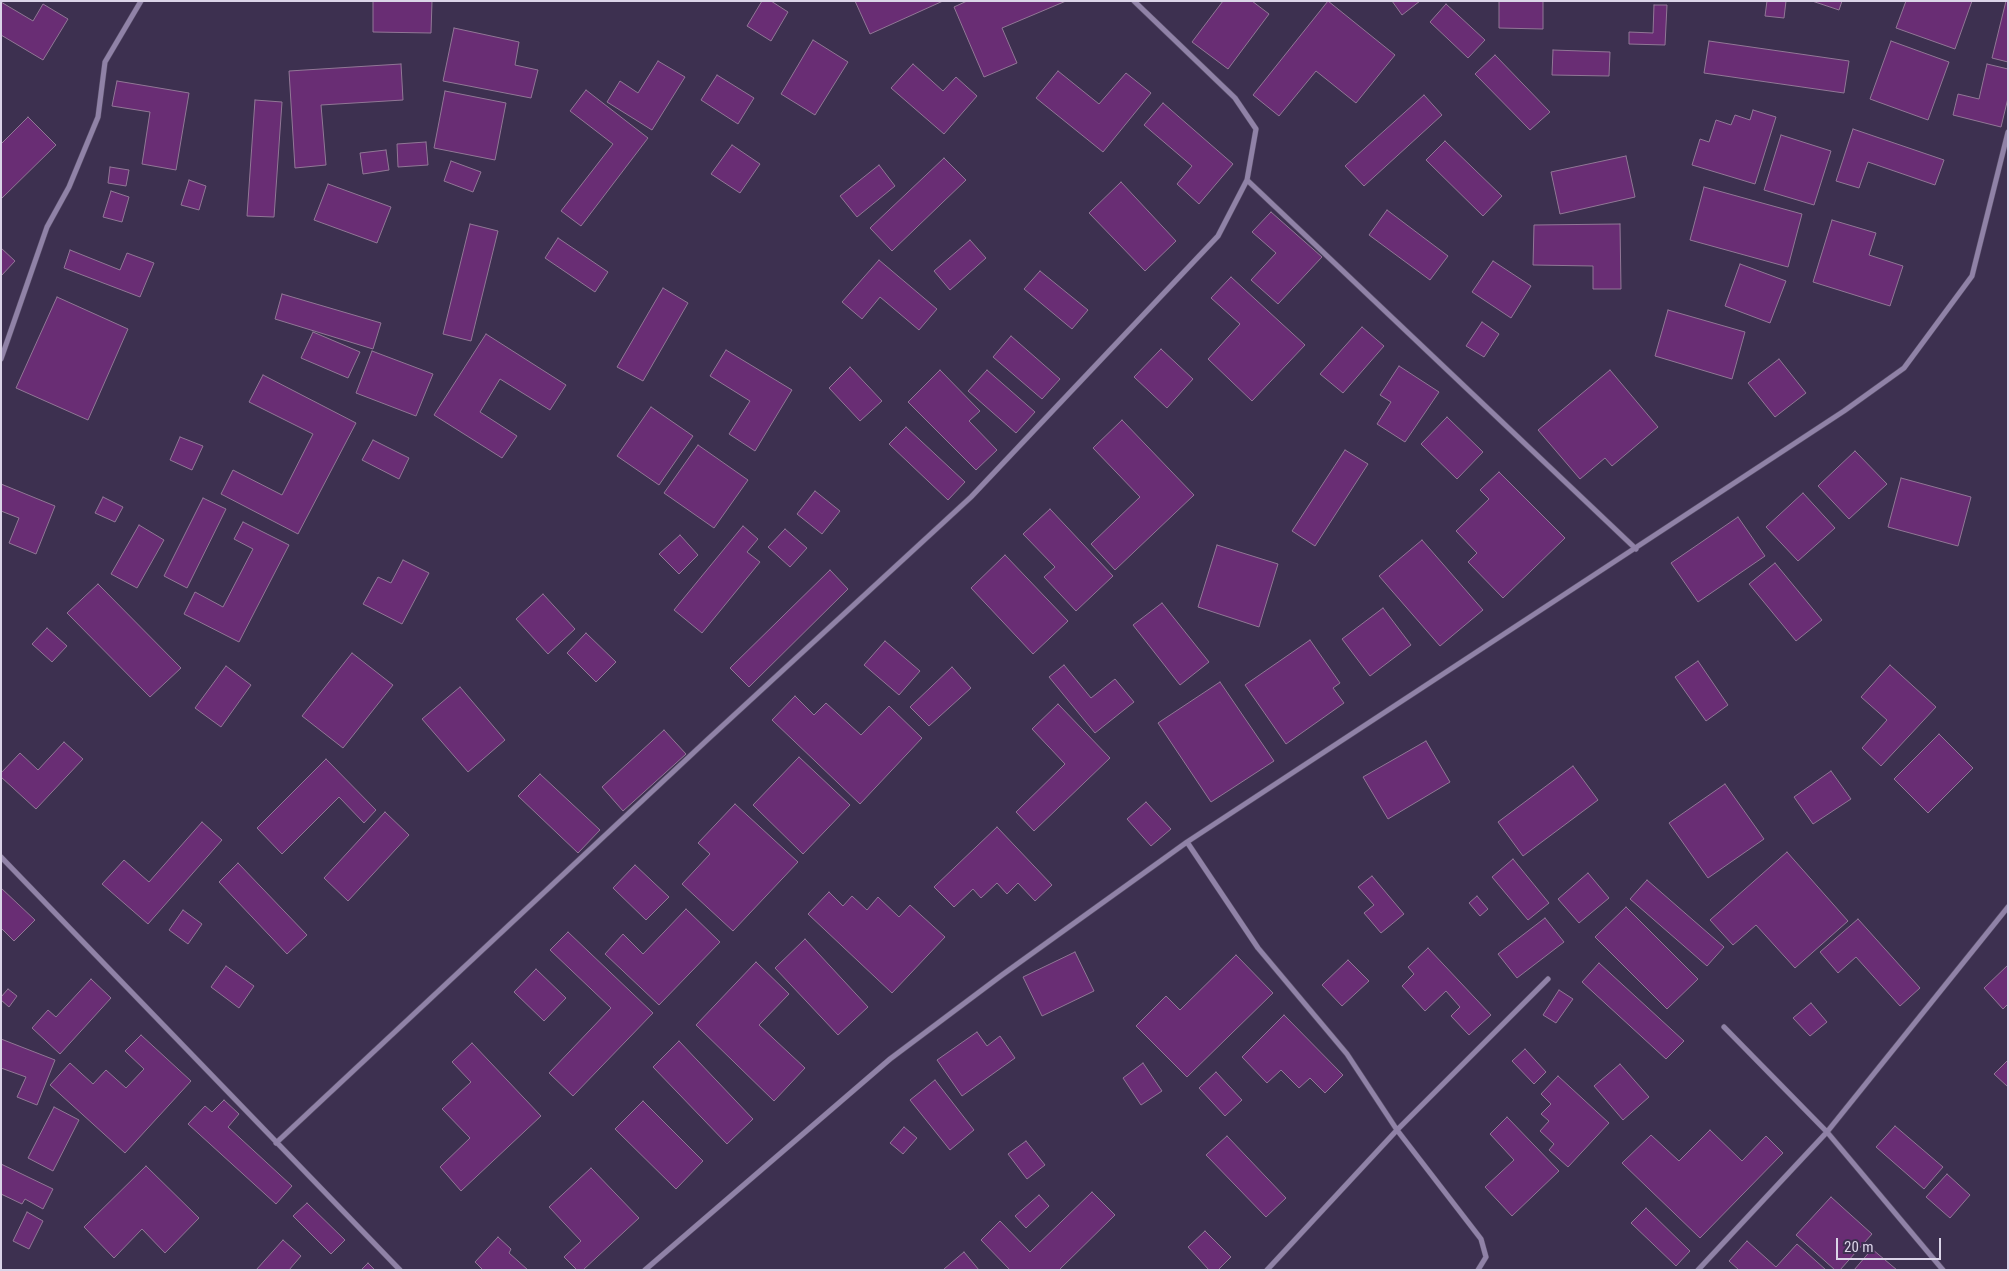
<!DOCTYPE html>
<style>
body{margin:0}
#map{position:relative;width:2009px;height:1271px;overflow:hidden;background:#3d3050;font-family:"Roboto Condensed",sans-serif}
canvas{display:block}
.frame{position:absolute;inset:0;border:2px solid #dbd4e8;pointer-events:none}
.scale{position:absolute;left:1836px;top:1238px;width:105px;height:22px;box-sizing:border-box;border:2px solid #dbd4e8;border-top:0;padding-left:6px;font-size:15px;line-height:18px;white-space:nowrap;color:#dbd4e8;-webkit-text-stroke:4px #3d3050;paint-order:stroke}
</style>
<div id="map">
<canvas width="2009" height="1271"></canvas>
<div class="frame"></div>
<div class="scale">20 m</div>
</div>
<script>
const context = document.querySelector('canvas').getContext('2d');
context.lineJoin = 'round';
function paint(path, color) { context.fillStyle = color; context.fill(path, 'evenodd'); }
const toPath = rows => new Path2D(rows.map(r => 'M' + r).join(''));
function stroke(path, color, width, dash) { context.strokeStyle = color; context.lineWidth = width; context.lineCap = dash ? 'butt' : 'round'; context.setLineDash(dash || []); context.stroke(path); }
const building = toPath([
 [373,1,432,1,431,33,373,32,373,1],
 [762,1,771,1,788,12,771,41,747,26,762,1],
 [855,1,943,1,870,34,855,1],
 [967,1,1066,1,1002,28,1017,63,984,77,954,7,967,1],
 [1223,1,1252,1,1269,14,1228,69,1192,42,1223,1],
 [1328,1,1395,55,1356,103,1316,71,1279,116,1253,95,1328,1],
 [1392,1,1420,1,1402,15,1392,1],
 [1499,1,1543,1,1543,29,1499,28,1499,1],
 [1767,1,1786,1,1784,18,1765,16,1767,1],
 [1812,1,1842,1,1839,10,1812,1],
 [1906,1,1972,1,1955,49,1896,28,1906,1],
 [2006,1,2008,1,2008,62,1992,58,2006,1],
 [1,2,33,21,43,4,68,19,43,60,1,35,1,2],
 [1446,4,1485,40,1468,58,1430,22,1446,4],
 [1654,5,1667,5,1665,45,1629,44,1629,32,1653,33,1654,5],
 [454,28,519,42,515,65,538,70,531,98,443,81,454,28],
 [813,40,848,62,815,115,781,94,813,40],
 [1709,41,1849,61,1844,93,1704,73,1709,41],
 [1891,41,1949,62,1928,120,1870,99,1891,41],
 [1553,50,1610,52,1609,76,1552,75,1553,50],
 [1495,55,1550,112,1530,130,1475,74,1495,55],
 [658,61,685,77,652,130,607,102,620,81,638,93,658,61],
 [401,64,403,100,321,105,326,165,295,168,289,71,401,64],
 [913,64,943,91,956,77,977,96,944,134,891,88,913,64],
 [1987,64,2008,69,2008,98,2001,127,1953,115,1958,94,1979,99,1987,64],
 [1058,71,1099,104,1126,73,1151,93,1103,152,1036,98,1058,71],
 [717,75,754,98,738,124,701,100,717,75],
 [117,81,189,93,176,170,142,164,150,112,112,106,117,81],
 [586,90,648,138,581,226,561,211,613,144,570,111,586,90],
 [445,91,506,103,495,160,434,148,445,91],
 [1424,95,1442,115,1364,186,1345,166,1424,95],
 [255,100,282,102,274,217,247,216,255,100],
 [1163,103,1233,164,1199,204,1177,184,1192,166,1144,125,1163,103],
 [1753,110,1776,117,1755,184,1692,165,1700,139,1709,142,1716,120,1731,125,1735,115,1750,120,1753,110],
 [28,117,56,145,1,199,1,144,28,117],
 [1853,129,1944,160,1935,185,1868,162,1859,188,1836,181,1853,129],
 [1781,135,1831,151,1814,205,1764,190,1781,135],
 [1445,141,1502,196,1483,216,1426,160,1445,141],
 [426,142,428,165,398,167,397,144,426,142],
 [732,145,760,164,740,193,711,174,732,145],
 [386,150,389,170,363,174,360,153,386,150],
 [1626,156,1635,197,1560,214,1551,172,1626,156],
 [944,158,966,180,892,251,870,228,944,158],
 [451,161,481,172,473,192,444,181,451,161],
 [879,165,895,186,857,217,840,196,879,165],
 [110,167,129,170,126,186,108,183,110,167],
 [189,180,206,186,199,210,181,205,189,180],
 [1121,182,1176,241,1145,271,1089,213,1121,182],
 [328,184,391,207,377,243,314,220,328,184],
 [1704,187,1802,214,1788,267,1690,240,1704,187],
 [111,191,129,197,122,222,103,217,111,191],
 [1387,210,1448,256,1430,280,1369,235,1387,210],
 [1271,212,1322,257,1278,304,1251,280,1276,253,1252,232,1271,212],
 [1832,220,1876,233,1869,255,1903,266,1890,306,1813,282,1832,220],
 [470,224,498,231,471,341,443,334,470,224],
 [1620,224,1621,289,1593,289,1593,266,1533,265,1534,225,1620,224],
 [558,238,608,272,595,292,545,258,558,238],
 [970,240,986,258,950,290,934,271,970,240],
 [1,248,15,261,1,276,1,248],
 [70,250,120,270,127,253,154,263,140,297,64,268,70,250],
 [879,260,937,309,919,330,880,297,862,319,842,302,879,260],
 [1493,261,1531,286,1511,318,1472,292,1493,261],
 [1740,264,1786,281,1770,323,1725,306,1740,264],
 [1040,271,1088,310,1072,329,1024,289,1040,271],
 [1231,277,1305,345,1252,401,1208,359,1240,324,1211,298,1231,277],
 [663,288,688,303,643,381,617,367,663,288],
 [282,294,381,323,373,349,275,319,282,294],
 [57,297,128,329,88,420,16,388,57,297],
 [1668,310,1745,332,1732,379,1655,356,1668,310],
 [1482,322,1499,334,1484,357,1466,346,1482,322],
 [1362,327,1384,346,1343,393,1320,374,1362,327],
 [313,332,360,352,348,378,301,358,313,332],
 [486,334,566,385,550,410,500,379,480,412,517,436,502,458,434,415,486,334],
 [1011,336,1060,379,1042,399,993,357,1011,336],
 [1161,349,1193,379,1167,408,1134,377,1161,349],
 [726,350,792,390,755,451,729,434,750,401,710,376,726,350],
 [372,351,433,374,416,416,356,393,372,351],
 [1779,359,1806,393,1775,417,1748,383,1779,359],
 [1399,366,1439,392,1405,442,1377,424,1391,402,1380,395,1399,366],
 [850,367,882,401,860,421,829,388,850,367],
 [940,370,980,411,969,421,997,450,976,470,908,402,940,370],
 [987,370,1035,412,1016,433,968,391,987,370],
 [1610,370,1658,427,1612,466,1605,458,1580,479,1538,430,1610,370],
 [263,375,356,423,298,534,221,494,233,470,282,495,313,434,249,402,263,375],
 [651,407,693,436,659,485,617,456,651,407],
 [1447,417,1483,452,1457,479,1421,444,1447,417],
 [1122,420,1194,495,1115,570,1091,544,1140,497,1093,448,1122,420],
 [906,427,965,482,948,500,889,444,906,427],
 [180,437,203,446,192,470,170,460,180,437],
 [373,440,409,458,399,479,362,460,373,440],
 [698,445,748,480,714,528,664,493,698,445],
 [1345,450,1368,464,1315,546,1292,531,1345,450],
 [1855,451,1887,484,1849,519,1818,486,1855,451],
 [1499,472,1565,538,1503,598,1468,562,1477,553,1456,531,1489,499,1480,490,1499,472],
 [1901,478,1971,497,1958,546,1888,527,1901,478],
 [1,484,55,506,36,554,9,543,19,518,1,511,1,484],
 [815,491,840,511,822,534,797,514,815,491],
 [1803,493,1835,528,1798,561,1766,527,1803,493],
 [103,497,123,507,115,522,95,513,103,497],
 [203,498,226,509,187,588,164,576,203,498],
 [1050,509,1113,576,1076,611,1044,577,1055,567,1023,534,1050,509],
 [1738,517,1765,556,1698,602,1671,563,1738,517],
 [243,522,289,545,239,642,184,614,195,592,223,607,253,549,234,539,243,522],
 [139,525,164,540,137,588,111,574,139,525],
 [743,526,758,539,747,552,760,562,702,633,674,610,743,526],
 [785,529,807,548,790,567,768,547,785,529],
 [680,535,698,555,679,574,659,554,680,535],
 [1422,540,1483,610,1440,646,1379,576,1422,540],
 [1217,545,1278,564,1259,627,1198,607,1217,545],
 [1005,555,1068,621,1033,654,971,588,1005,555],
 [403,560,429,573,402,624,363,604,378,577,391,583,403,560],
 [1775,563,1822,620,1796,641,1749,584,1775,563],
 [830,570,848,589,749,687,730,668,830,570],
 [98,584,181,668,150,697,67,613,98,584],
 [543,594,575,629,548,654,516,619,543,594],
 [1162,603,1209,662,1180,685,1133,625,1162,603],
 [1383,608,1411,645,1370,676,1342,639,1383,608],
 [47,628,67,646,52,662,32,644,47,628],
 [586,633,616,662,596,682,567,653,586,633],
 [1310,640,1340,683,1333,688,1344,703,1286,744,1245,685,1310,640],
 [885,641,920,671,899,695,864,665,885,641],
 [352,653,393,685,343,748,302,716,352,653],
 [1698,661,1728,705,1706,721,1675,677,1698,661],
 [1064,665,1091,698,1115,679,1134,702,1095,733,1049,677,1064,665],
 [1890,665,1936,707,1881,766,1862,748,1887,720,1861,697,1890,665],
 [226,666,251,685,221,727,195,708,226,666],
 [952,667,971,688,929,726,910,707,952,667],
 [1220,682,1274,761,1211,802,1158,723,1220,682],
 [460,687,505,740,468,772,422,719,460,687],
 [795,696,814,715,826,703,861,735,889,706,922,738,860,804,772,720,795,696],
 [1058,704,1110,758,1034,831,1016,812,1065,764,1032,729,1058,704],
 [664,730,686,754,623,811,602,787,664,730],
 [1939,734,1973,768,1928,813,1894,779,1939,734],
 [1426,741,1450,782,1388,819,1363,777,1426,741],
 [64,742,83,759,36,809,1,777,1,773,20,753,38,770,64,742],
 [799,757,850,805,803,854,753,805,799,757],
 [326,759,376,810,364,823,339,797,282,854,257,828,326,759],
 [1573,766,1598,800,1523,856,1498,822,1573,766],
 [1831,771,1851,799,1813,824,1794,797,1831,771],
 [540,774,600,830,578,853,518,796,540,774],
 [1725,784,1764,839,1708,878,1669,823,1725,784],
 [1146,802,1171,829,1151,846,1127,819,1146,802],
 [735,804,798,862,733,931,682,884,710,854,698,843,735,804],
 [385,812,409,835,348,901,324,878,385,812],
 [202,822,222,840,148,924,102,884,124,860,149,882,202,822],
 [997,827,1052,885,1035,901,1018,883,1007,894,997,883,981,898,973,889,954,907,934,887,997,827],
 [1787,852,1848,921,1795,968,1756,925,1733,945,1710,920,1787,852],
 [1513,859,1549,903,1528,920,1492,877,1513,859],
 [238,863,307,935,287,954,219,882,238,863],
 [635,865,669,897,646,920,613,888,635,865],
 [1588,873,1609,898,1579,923,1558,899,1588,873],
 [1372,876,1404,914,1381,933,1364,913,1374,905,1358,887,1372,876],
 [1647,880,1724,947,1707,966,1630,899,1647,880],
 [1,888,35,920,14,941,1,928,1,888],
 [829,892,843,906,852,896,867,910,878,897,899,917,910,905,945,937,892,993,808,914,829,892],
 [1477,896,1488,909,1480,916,1469,903,1477,896],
 [1626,907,1698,979,1667,1009,1595,937,1626,907],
 [686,909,720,942,659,1005,605,954,623,934,643,954,686,909],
 [183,910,202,924,188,944,169,930,183,910],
 [1545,918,1564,942,1517,978,1498,954,1545,918],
 [1858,919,1920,988,1900,1006,1856,957,1838,973,1820,952,1858,919],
 [568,932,653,1013,573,1096,549,1073,611,1008,550,950,568,932],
 [805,939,868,1007,838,1035,775,968,805,939],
 [1428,948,1491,1015,1469,1035,1451,1016,1460,1007,1446,991,1425,1011,1402,986,1414,974,1408,967,1428,948],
 [1075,952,1094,991,1042,1016,1023,977,1075,952],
 [1236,955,1273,993,1187,1077,1136,1026,1166,996,1180,1010,1236,955],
 [1348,960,1369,981,1342,1006,1322,985,1348,960],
 [756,962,789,994,759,1025,805,1068,774,1101,696,1025,756,962],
 [1599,963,1684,1041,1666,1059,1582,982,1599,963],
 [2008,965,2008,1004,2003,1009,1984,988,2008,965],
 [226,966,254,986,239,1008,211,987,226,966],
 [536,969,566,998,544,1021,514,992,536,969],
 [91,979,111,998,60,1054,32,1028,48,1010,56,1017,91,979],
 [8,989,17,996,9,1007,1,1000,1,997,8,989],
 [1559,990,1573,999,1556,1023,1543,1015,1559,990],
 [1811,1003,1827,1022,1810,1036,1793,1018,1811,1003],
 [1284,1015,1343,1075,1325,1093,1310,1078,1299,1088,1281,1070,1267,1083,1242,1057,1284,1015],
 [977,1032,987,1046,1000,1036,1015,1058,962,1096,937,1060,977,1032],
 [141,1035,191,1081,125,1153,50,1085,70,1063,93,1084,106,1070,126,1088,144,1069,125,1051,141,1035],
 [1,1039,55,1060,37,1105,17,1097,26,1077,1,1068,1,1039],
 [679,1041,753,1119,727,1144,653,1067,679,1041],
 [472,1043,541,1116,461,1191,440,1167,470,1138,442,1109,471,1082,452,1062,472,1043],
 [1525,1049,1546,1072,1534,1084,1512,1061,1525,1049],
 [2008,1060,2008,1087,1994,1074,2008,1060],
 [1143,1063,1162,1091,1141,1105,1123,1078,1143,1063],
 [1620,1064,1649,1097,1623,1120,1594,1086,1620,1064],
 [1216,1072,1242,1100,1225,1116,1199,1088,1216,1072],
 [1558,1076,1609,1123,1568,1167,1549,1150,1554,1144,1540,1131,1549,1121,1541,1114,1551,1104,1541,1094,1558,1076],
 [935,1080,974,1130,950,1150,910,1100,935,1080],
 [224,1100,239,1114,228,1127,292,1186,276,1204,188,1124,205,1106,212,1112,224,1100],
 [643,1101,703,1161,676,1189,615,1129,643,1101],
 [54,1107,79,1120,53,1171,28,1158,54,1107],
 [1507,1117,1559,1171,1512,1216,1485,1187,1514,1160,1490,1134,1507,1117],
 [1895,1126,1943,1167,1924,1189,1876,1147,1895,1126],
 [904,1127,917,1138,903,1154,890,1143,904,1127],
 [1710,1130,1742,1161,1766,1136,1783,1153,1700,1238,1622,1163,1651,1135,1679,1161,1710,1130],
 [1227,1136,1286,1198,1266,1217,1206,1155,1227,1136],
 [1026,1141,1045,1165,1027,1179,1008,1154,1026,1141],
 [1,1164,53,1189,43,1209,25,1199,22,1204,1,1194,1,1164],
 [146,1166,199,1218,165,1253,142,1229,114,1258,84,1227,146,1166],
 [591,1168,639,1218,583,1270,577,1270,564,1257,581,1241,549,1207,591,1168],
 [1947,1174,1970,1195,1950,1218,1926,1197,1947,1174],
 [1092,1192,1115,1215,1059,1270,1010,1270,981,1240,1000,1221,1030,1252,1092,1192],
 [1039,1195,1049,1206,1026,1228,1015,1216,1039,1195],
 [1831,1197,1872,1234,1840,1270,1835,1270,1796,1235,1831,1197],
 [307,1203,345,1240,331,1254,293,1216,307,1203],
 [1646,1208,1690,1251,1676,1266,1631,1223,1646,1208],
 [27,1212,43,1221,29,1249,13,1241,27,1212],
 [1205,1231,1231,1257,1218,1270,1209,1270,1188,1247,1205,1231],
 [498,1237,511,1249,509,1253,528,1270,483,1270,475,1262,498,1237],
 [283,1240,301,1256,289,1270,256,1270,283,1240],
 [1747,1241,1776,1267,1797,1244,1826,1270,1739,1270,1729,1261,1747,1241],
 [1872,1249,1897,1270,1854,1270,1872,1249],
 [964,1252,979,1270,945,1270,944,1269,964,1252],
 [368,1263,375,1270,361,1270,368,1263]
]);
paint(building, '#692d74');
stroke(building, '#917796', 1);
const street = toPath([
 [1247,180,1636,549],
 [1,359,47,227,69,187,98,117,105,62,141,1],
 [1187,842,1258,948,1347,1054,1397,1130,1481,1239,1486,1257,1478,1270],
 [1,857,400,1270],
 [1724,1027,1827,1132,1943,1270],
 [276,1143,706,741,971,497,1218,236,1247,180,1256,129,1235,98,1134,1],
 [645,1270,890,1059,1002,975,1187,842,1844,411,1904,368,1972,276,2008,132],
 [1267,1270,1397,1130,1548,979],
 [1698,1270,1827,1132,2008,907]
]);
stroke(street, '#574d67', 6);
stroke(street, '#9082a7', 5);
</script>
